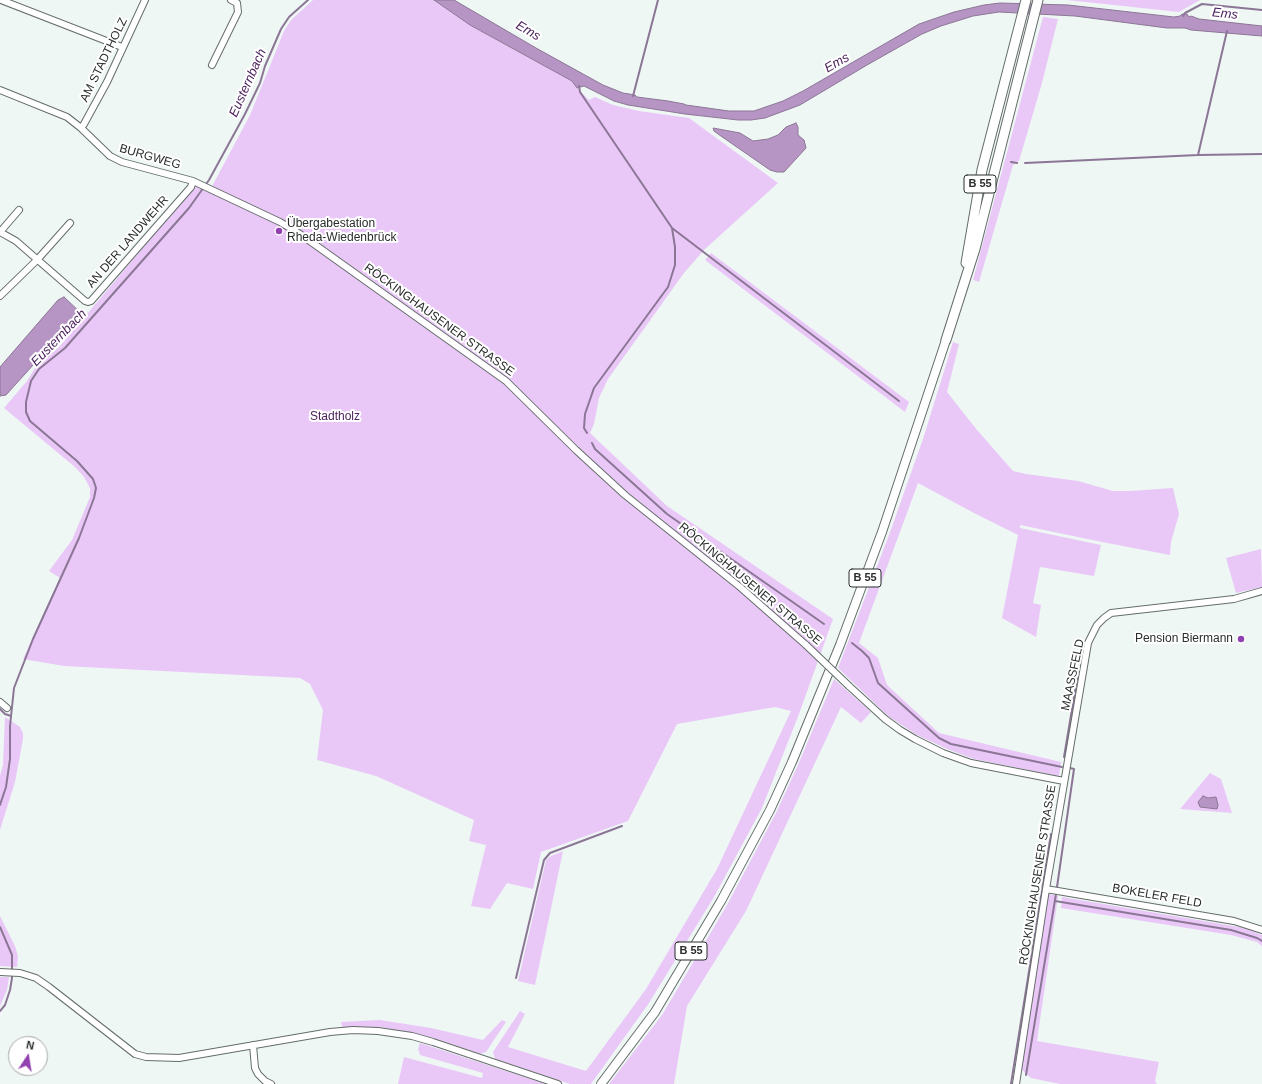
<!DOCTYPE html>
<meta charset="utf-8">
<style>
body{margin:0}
#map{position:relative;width:1262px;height:1084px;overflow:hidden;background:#eef7f4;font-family:Helvetica,sans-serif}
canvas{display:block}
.north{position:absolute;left:8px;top:1036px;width:40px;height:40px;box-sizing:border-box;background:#fff;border:1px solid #a9abab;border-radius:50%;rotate:12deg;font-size:11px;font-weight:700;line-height:16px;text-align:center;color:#292d2c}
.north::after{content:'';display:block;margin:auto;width:14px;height:18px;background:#9241b0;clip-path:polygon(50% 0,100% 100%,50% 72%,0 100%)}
</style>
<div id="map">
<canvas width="1262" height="1084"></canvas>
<div class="north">N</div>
</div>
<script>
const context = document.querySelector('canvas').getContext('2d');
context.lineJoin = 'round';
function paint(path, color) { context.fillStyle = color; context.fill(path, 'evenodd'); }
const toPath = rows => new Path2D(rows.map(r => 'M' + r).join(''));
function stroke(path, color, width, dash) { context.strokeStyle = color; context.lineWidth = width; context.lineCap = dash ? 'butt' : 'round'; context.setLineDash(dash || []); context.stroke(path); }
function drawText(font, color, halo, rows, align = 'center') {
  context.font = font + ' Helvetica,sans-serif'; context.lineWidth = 4; context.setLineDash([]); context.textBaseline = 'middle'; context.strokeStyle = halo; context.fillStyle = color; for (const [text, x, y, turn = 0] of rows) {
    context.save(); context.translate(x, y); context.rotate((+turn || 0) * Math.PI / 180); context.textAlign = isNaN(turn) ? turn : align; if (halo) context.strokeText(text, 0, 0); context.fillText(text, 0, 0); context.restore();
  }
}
paint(toPath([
 [313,0,434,0,470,25,572,81,577,88,589,100,595,97,613,105,639,111,689,118,778,183,705,249,684,273,608,379,599,398,594,424,590,433,667,506,833,619,799,714,762,808,714,897,649,1003,591,1084,570,1084,495,1059,493,1052,520,1011,525,1014,508,1047,586,1071,646,989,717,869,791,711,775,707,677,724,628,821,541,852,533,889,507,883,490,909,471,906,486,845,469,841,474,820,376,776,317,760,323,710,310,684,300,678,64,666,23,659,60,578,49,571,72,540,90,497,90,488,84,477,75,467,4,408,27,381,35,368,60,346,195,186,209,192,250,115,284,31,291,20],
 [1067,0,1200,0,1179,12],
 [1043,17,1058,19,1042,83,1019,161,1013,165,979,282,973,280],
 [711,253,909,402,905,412,705,260],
 [953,342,959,344,947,392,977,430,1013,471,1026,474,1078,481,1113,491,1131,491,1173,488,1179,514,1171,542,1170,555,1102,542,1020,525,1020,528,1101,545,1094,576,1040,567,1033,603,1041,605,1036,637,1002,618,1018,535,976,514,918,483,859,643,878,658,887,685,939,733,1061,762,1059,776,974,759,947,749,917,735,888,716,838,668,889,535,923,439],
 [1261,549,1262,587,1236,593,1226,558],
 [834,679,871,712,861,723,841,707,746,911,687,1006,674,1084,609,1084,662,1015,727,905,776,813,798,765],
 [5,717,20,727,23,733,23,739,15,782,0,830,0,776,3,765],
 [1210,773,1221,779,1232,813,1180,809],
 [563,851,535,985,518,981,546,860,551,856],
 [1048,894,1058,896,1037,1041,1159,1062,1155,1081,1157,1084,1060,1084,1031,1078,1021,1069],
 [1062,897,1245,928,1262,935,1262,946,1257,942,1231,935,1061,908],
 [0,916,15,946,18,956,17,967,0,966],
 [0,977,9,977,7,990,0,1006],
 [380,1020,431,1028,483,1040,502,1020,506,1022,486,1052,480,1054,433,1038,414,1033,379,1027,342,1027,341,1022],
 [420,1043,546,1084,398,1084,404,1057,482,1078,483,1073,420,1055,418,1049]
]), '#e9c8f8');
const water = toPath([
 [434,0,454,0,536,48,603,85,623,93,635,95,637,97,668,101,684,104,686,105,729,111,754,111,783,101,803,91,919,24,954,12,984,5,1000,3,1068,5,1174,17,1180,16,1182,14,1187,14,1189,17,1191,16,1199,19,1262,26,1262,36,1191,30,1185,28,1167,28,1075,16,999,12,973,16,941,26,922,34,867,65,800,105,765,118,751,120,738,120,685,114,628,105,614,101,584,86,577,88,572,81,470,25,434,0],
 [796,123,798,127,798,135,804,140,806,148,784,172,777,172,770,170,718,134,714,131,713,128,740,133,753,141,768,139,778,135,786,127,796,123],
 [64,297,82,314,55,346,34,364,6,395,0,396,0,367,58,300,64,297],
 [1203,796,1208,798,1216,797,1218,805,1217,809,1200,807,1198,802,1203,796]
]);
paint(water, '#b695c4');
stroke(water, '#8c7696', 1);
stroke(toPath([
 [1183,16,1185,13,1202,4,1262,10],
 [579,86,580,92,672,228,899,401],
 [633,96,658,0],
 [1198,155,1227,31],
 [1011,162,1017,163],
 [1025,163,1198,155,1262,154],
 [587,433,584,428,585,414,594,388,668,287,675,265,675,247,672,228],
 [592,443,595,449,667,514,824,624],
 [852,643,862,651,869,658,878,683,939,738,951,744,1062,767],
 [0,709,5,714,11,716],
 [1064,757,1079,668],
 [0,805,6,787,10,759,10,726,14,688,33,639,79,538,94,498,96,488,93,479,77,461,30,421,26,412,26,402,31,381,39,369,65,348,189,208,209,180,245,114,260,83,265,66,281,29,289,17,308,0],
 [1057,887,1074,769,1070,768],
 [1055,901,1231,930,1257,938,1262,941],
 [0,927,12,955,12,978,10,990,5,1005,0,1011],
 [516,978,544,860,550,853,622,826],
 [1026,1075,1056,894],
 [1011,1084,1051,834]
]), '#8c7696', 2);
const minor = toPath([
 [1,0,122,47],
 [212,65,238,12,237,3,231,0],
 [0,90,67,117,81,128,110,156,122,162,193,181,280,222,300,234,506,381,576,450,625,495,740,587,806,645],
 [81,128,84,124,107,82,145,0],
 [19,210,0,232,16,241,85,301,88,302,91,301,191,187,193,181],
 [0,296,37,260,70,223],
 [849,686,885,719,900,730,915,739,943,753,971,763,1064,781],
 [0,702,7,708],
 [1046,889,1234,921,1262,930],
 [0,972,20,973,36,978,49,987,135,1054,146,1057,179,1058,330,1032,353,1030,378,1031,412,1036,433,1042,558,1084],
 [253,1045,255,1068,258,1074,265,1081,271,1084],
 [1016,1084,1046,889,1088,643,1097,625,1104,618,1111,613,1234,599,1262,591]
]);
const major = toPath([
 [601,1084,655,1012,721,901,770,810,792,762,840,645,882,532,946,340]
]);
const highway = toPath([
 [966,263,982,170,1026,0],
 [946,340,975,249,1038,0]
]);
stroke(minor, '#656d6a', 8);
stroke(major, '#656d6a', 10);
stroke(highway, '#656d6a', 11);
stroke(minor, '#fff', 6);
stroke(major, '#fff', 8);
stroke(highway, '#fff', 9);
const minorBridge = toPath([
 [806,645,849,686]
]);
stroke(minorBridge, '#656d6a', 8, []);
stroke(minorBridge, '#fff', 6);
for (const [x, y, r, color] of [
 [279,231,4,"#9241b0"],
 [1241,639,4,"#9241b0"]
]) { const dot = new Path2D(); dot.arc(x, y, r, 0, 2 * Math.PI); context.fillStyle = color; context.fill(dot); stroke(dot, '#fff', 1.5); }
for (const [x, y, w] of [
 [980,184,32],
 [865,578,32],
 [691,951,32]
]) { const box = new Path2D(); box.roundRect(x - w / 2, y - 9, w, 18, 3); context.fillStyle = '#fff'; context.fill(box); stroke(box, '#292d2c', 1); }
drawText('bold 11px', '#292d2c', null, [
 ["B 55",980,184],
 ["B 55",865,578],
 ["B 55",691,951]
]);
drawText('12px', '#292d2c', '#fff', [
 ["AM STADTHOLZ",104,60,-64],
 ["BURGWEG",150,157,16],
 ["AN DER LANDWEHR",128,242,-49],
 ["RÖCKINGHAUSENER STRASSE",439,320,36],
 ["RÖCKINGHAUSENER STRASSE",750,584,40],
 ["MAASSFELD",1073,675,-78],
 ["RÖCKINGHAUSENER STRASSE",1038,875,-81],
 ["BOKELER FELD",1157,896,10]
]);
drawText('12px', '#292d2c', '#fff', [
 ["Übergabestation",287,224],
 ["Rheda-Wiedenbrück",287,238],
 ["Pension Biermann",1233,639,"right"]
], 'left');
drawText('12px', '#4d235d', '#fff', [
 ["Stadtholz",335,417]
]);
drawText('italic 13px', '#4e245e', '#fff', [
 ["Ems",1225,14,6],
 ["Ems",528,31,30],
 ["Ems",837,63,-30],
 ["Eusternbach",248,83,-66],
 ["Eusternbach",59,338,-46]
]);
</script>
